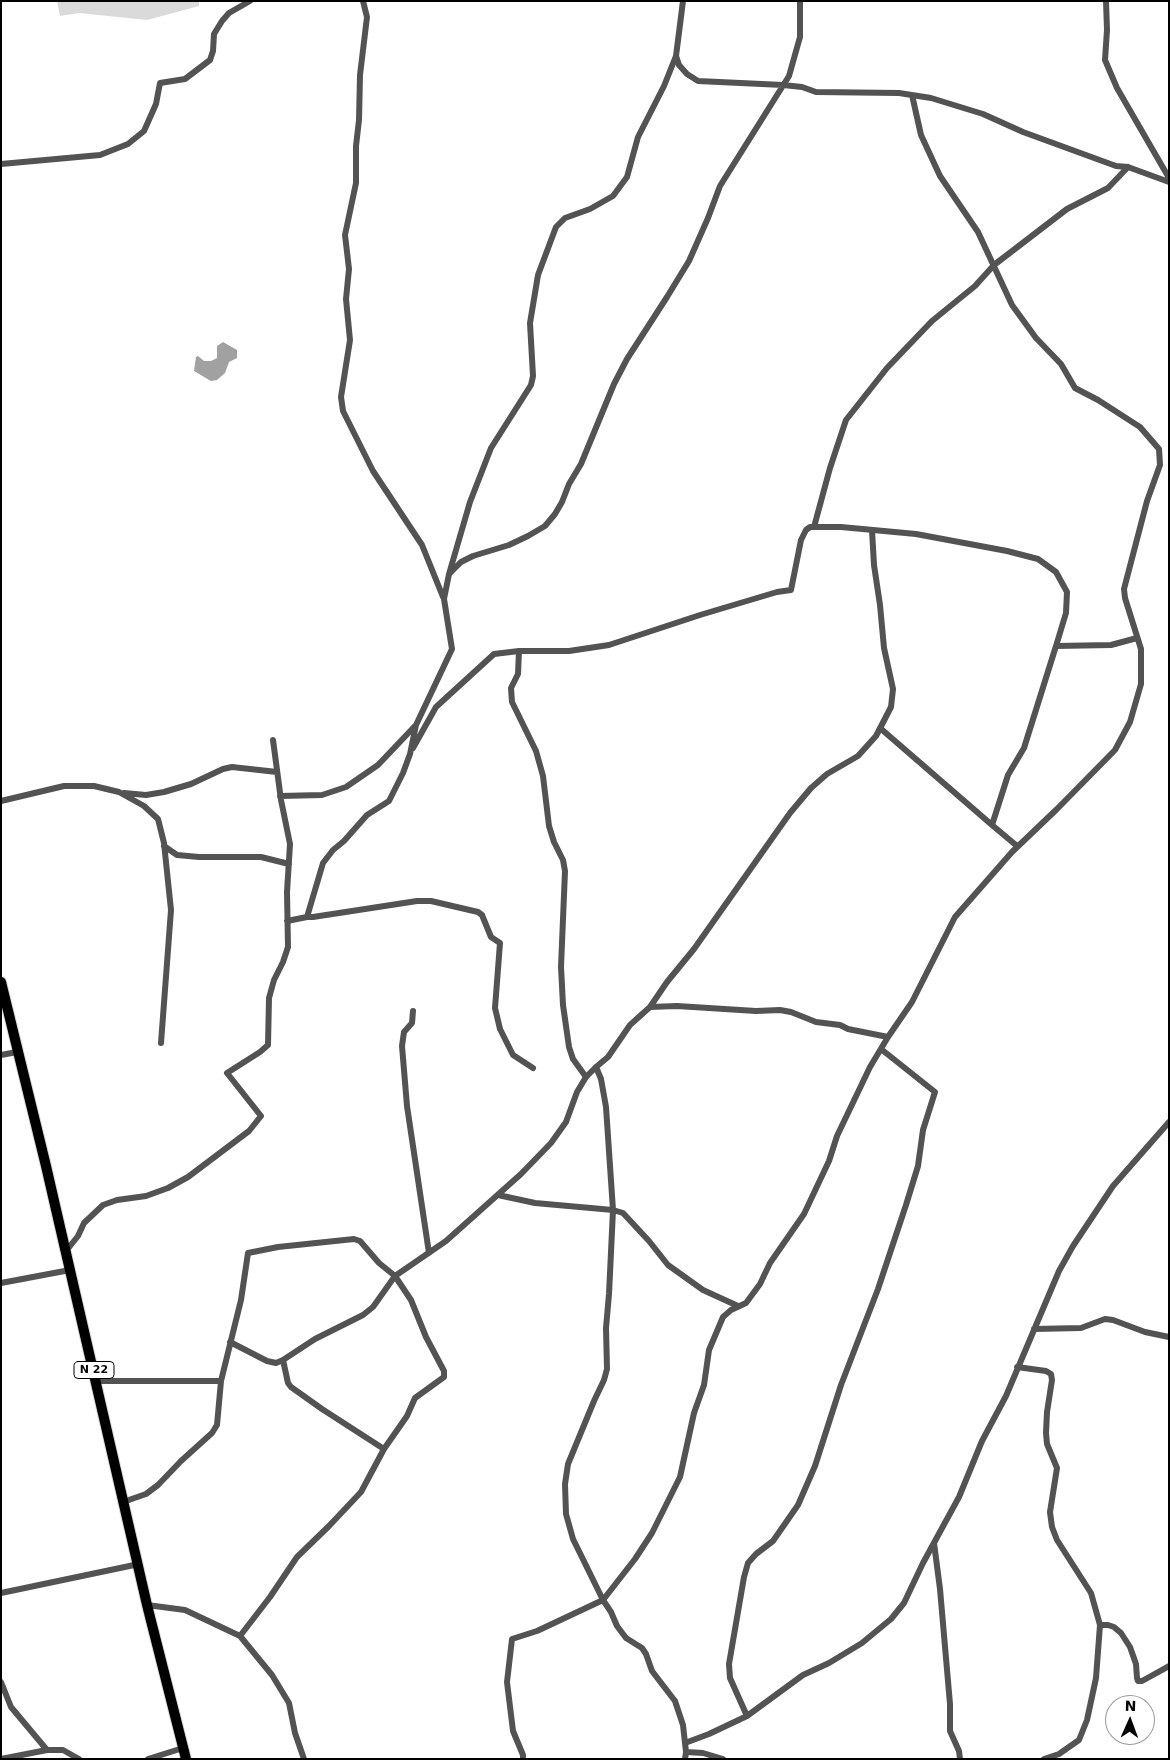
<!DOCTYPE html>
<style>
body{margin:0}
#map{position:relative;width:1170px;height:1760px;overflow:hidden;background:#fff;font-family:"DejaVu Sans",sans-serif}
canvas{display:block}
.frame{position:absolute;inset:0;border:2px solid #000;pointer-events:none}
.north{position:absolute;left:1105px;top:1695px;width:50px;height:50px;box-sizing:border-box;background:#fff;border:1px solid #999;border-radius:50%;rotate:2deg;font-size:14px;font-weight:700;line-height:20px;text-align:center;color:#000}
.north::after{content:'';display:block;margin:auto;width:18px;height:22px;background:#000;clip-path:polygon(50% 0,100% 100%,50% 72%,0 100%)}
</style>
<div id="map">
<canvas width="1170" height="1760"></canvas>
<div class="frame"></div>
<div class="north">N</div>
</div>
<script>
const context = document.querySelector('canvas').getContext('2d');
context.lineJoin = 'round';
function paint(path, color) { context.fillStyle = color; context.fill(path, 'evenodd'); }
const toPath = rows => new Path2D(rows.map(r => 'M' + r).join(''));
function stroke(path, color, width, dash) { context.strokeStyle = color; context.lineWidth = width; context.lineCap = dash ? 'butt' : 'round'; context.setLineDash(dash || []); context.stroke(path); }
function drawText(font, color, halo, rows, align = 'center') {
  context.font = font + ' "DejaVu Sans",sans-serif'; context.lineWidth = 4; context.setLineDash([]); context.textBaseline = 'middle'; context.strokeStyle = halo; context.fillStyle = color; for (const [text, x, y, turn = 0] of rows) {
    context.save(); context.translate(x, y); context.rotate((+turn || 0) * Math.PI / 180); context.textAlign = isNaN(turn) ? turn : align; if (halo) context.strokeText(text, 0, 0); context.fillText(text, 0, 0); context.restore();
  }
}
paint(toPath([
 [57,1,199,1,199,6,147,20,79,13,60,16]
]), '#dadada');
paint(toPath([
 [223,342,237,350,237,358,229,362,225,373,217,380,211,381,194,371,196,357,198,356,204,361,211,361,217,358,217,346]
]), '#a1a1a1');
const primary = toPath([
 [1,982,46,1166,147,1605,186,1759]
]);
stroke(primary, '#dbdbdb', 12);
stroke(toPath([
 [363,1,367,17,360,75,359,120,356,146,356,183,345,235,349,269,346,299,350,340,341,397,343,411,373,471,422,545,443,597],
 [1106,1,1107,30,1105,60,1117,88,1169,178],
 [676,56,679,65,687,74,698,81,783,85,802,87,816,92,899,93,931,98,983,114,1023,132,1116,166,1128,167,1169,182],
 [1,164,100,155,128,144,144,131,156,104,160,83,185,79,210,60,213,51,214,34,222,21,229,13,250,1],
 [814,527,830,468,846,420,887,368,932,321,975,286,994,265,1067,209,1108,188,1128,167],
 [450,573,461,562,473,556,509,545,528,536,545,526,555,514,562,502,569,484,581,464,614,384,627,359,667,297,689,261,708,218,720,186,789,76,800,37,800,1],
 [519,651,518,674,511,688,512,702,536,751,543,776,549,826,554,842,563,860,565,871,561,967,563,1005,569,1047,573,1059,586,1077],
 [880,728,992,825],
 [413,748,436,707,494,654,519,651,569,651,609,645,700,615,777,592,791,590,801,540,806,530,810,527,841,527,916,534,1007,551,1038,559,1056,572,1067,592,1066,613,1056,646,1111,645,1137,638],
 [124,793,146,795,164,792,191,784,223,769,232,767,277,772],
 [280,796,322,795,346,787,378,765,415,726],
 [1,801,64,786,94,786,119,792,144,806,158,819,164,843,171,910,161,1043],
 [164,846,177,855,199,857,261,857,289,864],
 [1017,846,992,825,1008,775,1024,748,1056,646],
 [307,917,313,917,417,901,431,901,478,912,482,915,491,937,500,943,495,1008,500,1029,513,1055,533,1068],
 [287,921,307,917,323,863,333,850,344,841,367,815,389,801,403,773,410,754,416,725,452,649,444,599,449,574,470,502,491,448,531,385,533,376,530,323,538,275,556,227,565,218,590,209,613,196,627,177,638,137,664,86,676,56,683,1],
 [650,1007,677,1006,756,1011,780,1010,791,1012,816,1022,840,1025,848,1029,888,1037],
 [413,1011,412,1023,404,1032,402,1046,407,1106,429,1253],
 [1,1055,17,1052],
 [498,1195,535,1203,613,1210,623,1213,649,1241,668,1265,703,1290,738,1306],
 [66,1251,78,1236,84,1223,103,1205,117,1200,146,1196,168,1188,188,1177,249,1131,261,1116,227,1073,260,1052,268,1045,269,998,274,980,283,962,288,947,287,892,290,844,281,800,273,740],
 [1,1283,70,1270],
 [1034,1329,1081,1328,1105,1319,1113,1320,1145,1332,1169,1337],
 [230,1342,267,1361,276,1363,283,1360,315,1339,363,1315,373,1307,395,1276,446,1241,521,1174,551,1143,566,1122,577,1092,586,1077,596,1067],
 [283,1360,288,1383,291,1387,322,1409,384,1449],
 [1017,1367,1046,1371,1051,1374,1052,1380,1047,1412,1046,1433,1047,1444,1057,1468,1050,1512,1052,1527,1057,1540,1091,1593,1100,1625,1096,1678,1087,1720,1079,1740,1059,1754,1044,1759],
 [96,1381,221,1381,241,1300,248,1253,278,1247,354,1239,360,1241,379,1263,395,1276,411,1300,426,1337,444,1371,444,1377,415,1398,407,1416,384,1449,361,1492,329,1526,297,1557,270,1597,240,1636],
 [123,1502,146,1494,158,1485,181,1461,212,1433,217,1425,221,1381],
 [934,1543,940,1589,950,1704,950,1731,959,1751,960,1759],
 [1,1593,139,1564],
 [147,1605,185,1610,240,1636,272,1675,289,1703,295,1733,304,1759],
 [1100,1625,1108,1625,1114,1627,1121,1633,1130,1647,1136,1664,1137,1678,1138,1681,1142,1681,1169,1666],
 [1,1682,11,1707,47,1750],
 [747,1716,730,1678,729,1664,744,1577,748,1563,756,1554,773,1541,798,1505,815,1466,841,1385,878,1289,906,1205,918,1166,923,1130,935,1092,881,1049],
 [685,1743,709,1734,747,1716,803,1675,829,1663,862,1643,891,1619,904,1603,923,1563,959,1497,982,1441,1006,1396,1059,1271,1073,1246,1113,1186,1169,1122],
 [686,1752,703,1753,723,1759],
 [1,1759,47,1750,63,1750,79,1759],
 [148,1759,183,1748],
 [523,1759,523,1755,513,1731,507,1682,512,1639,537,1631,603,1600,635,1559,652,1533,680,1477,694,1413,704,1385,709,1350,723,1317,731,1310,746,1303,760,1284,770,1263,804,1214,829,1161,837,1136,870,1067,888,1037,912,1002,955,917,1012,852,1057,809,1115,750,1130,722,1141,684,1141,649,1125,598,1124,589,1147,501,1160,465,1159,449,1140,427,1098,400,1075,388,1061,364,1036,338,1012,305,978,232,940,176,921,135,912,95],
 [685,1759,686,1752,683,1725,675,1701,652,1671,646,1654,642,1648,626,1638,617,1626,611,1612,603,1600,573,1539,566,1514,565,1484,568,1464,594,1401,604,1380,607,1369,606,1328,609,1294,613,1210,606,1107,601,1079,596,1067,608,1057,630,1025,650,1007,667,982,694,949,790,813,811,788,827,774,858,756,876,736,891,707,893,689,884,648,880,605,874,565,872,530]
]), '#535353', 6);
stroke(primary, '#000', 10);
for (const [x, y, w] of [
 [94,1370,40]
]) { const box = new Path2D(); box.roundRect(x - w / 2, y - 8.5, w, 17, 4); context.fillStyle = '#fff'; context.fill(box); stroke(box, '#000', 1); }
drawText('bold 11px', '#000', null, [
 ["N 22",94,1370]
]);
</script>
